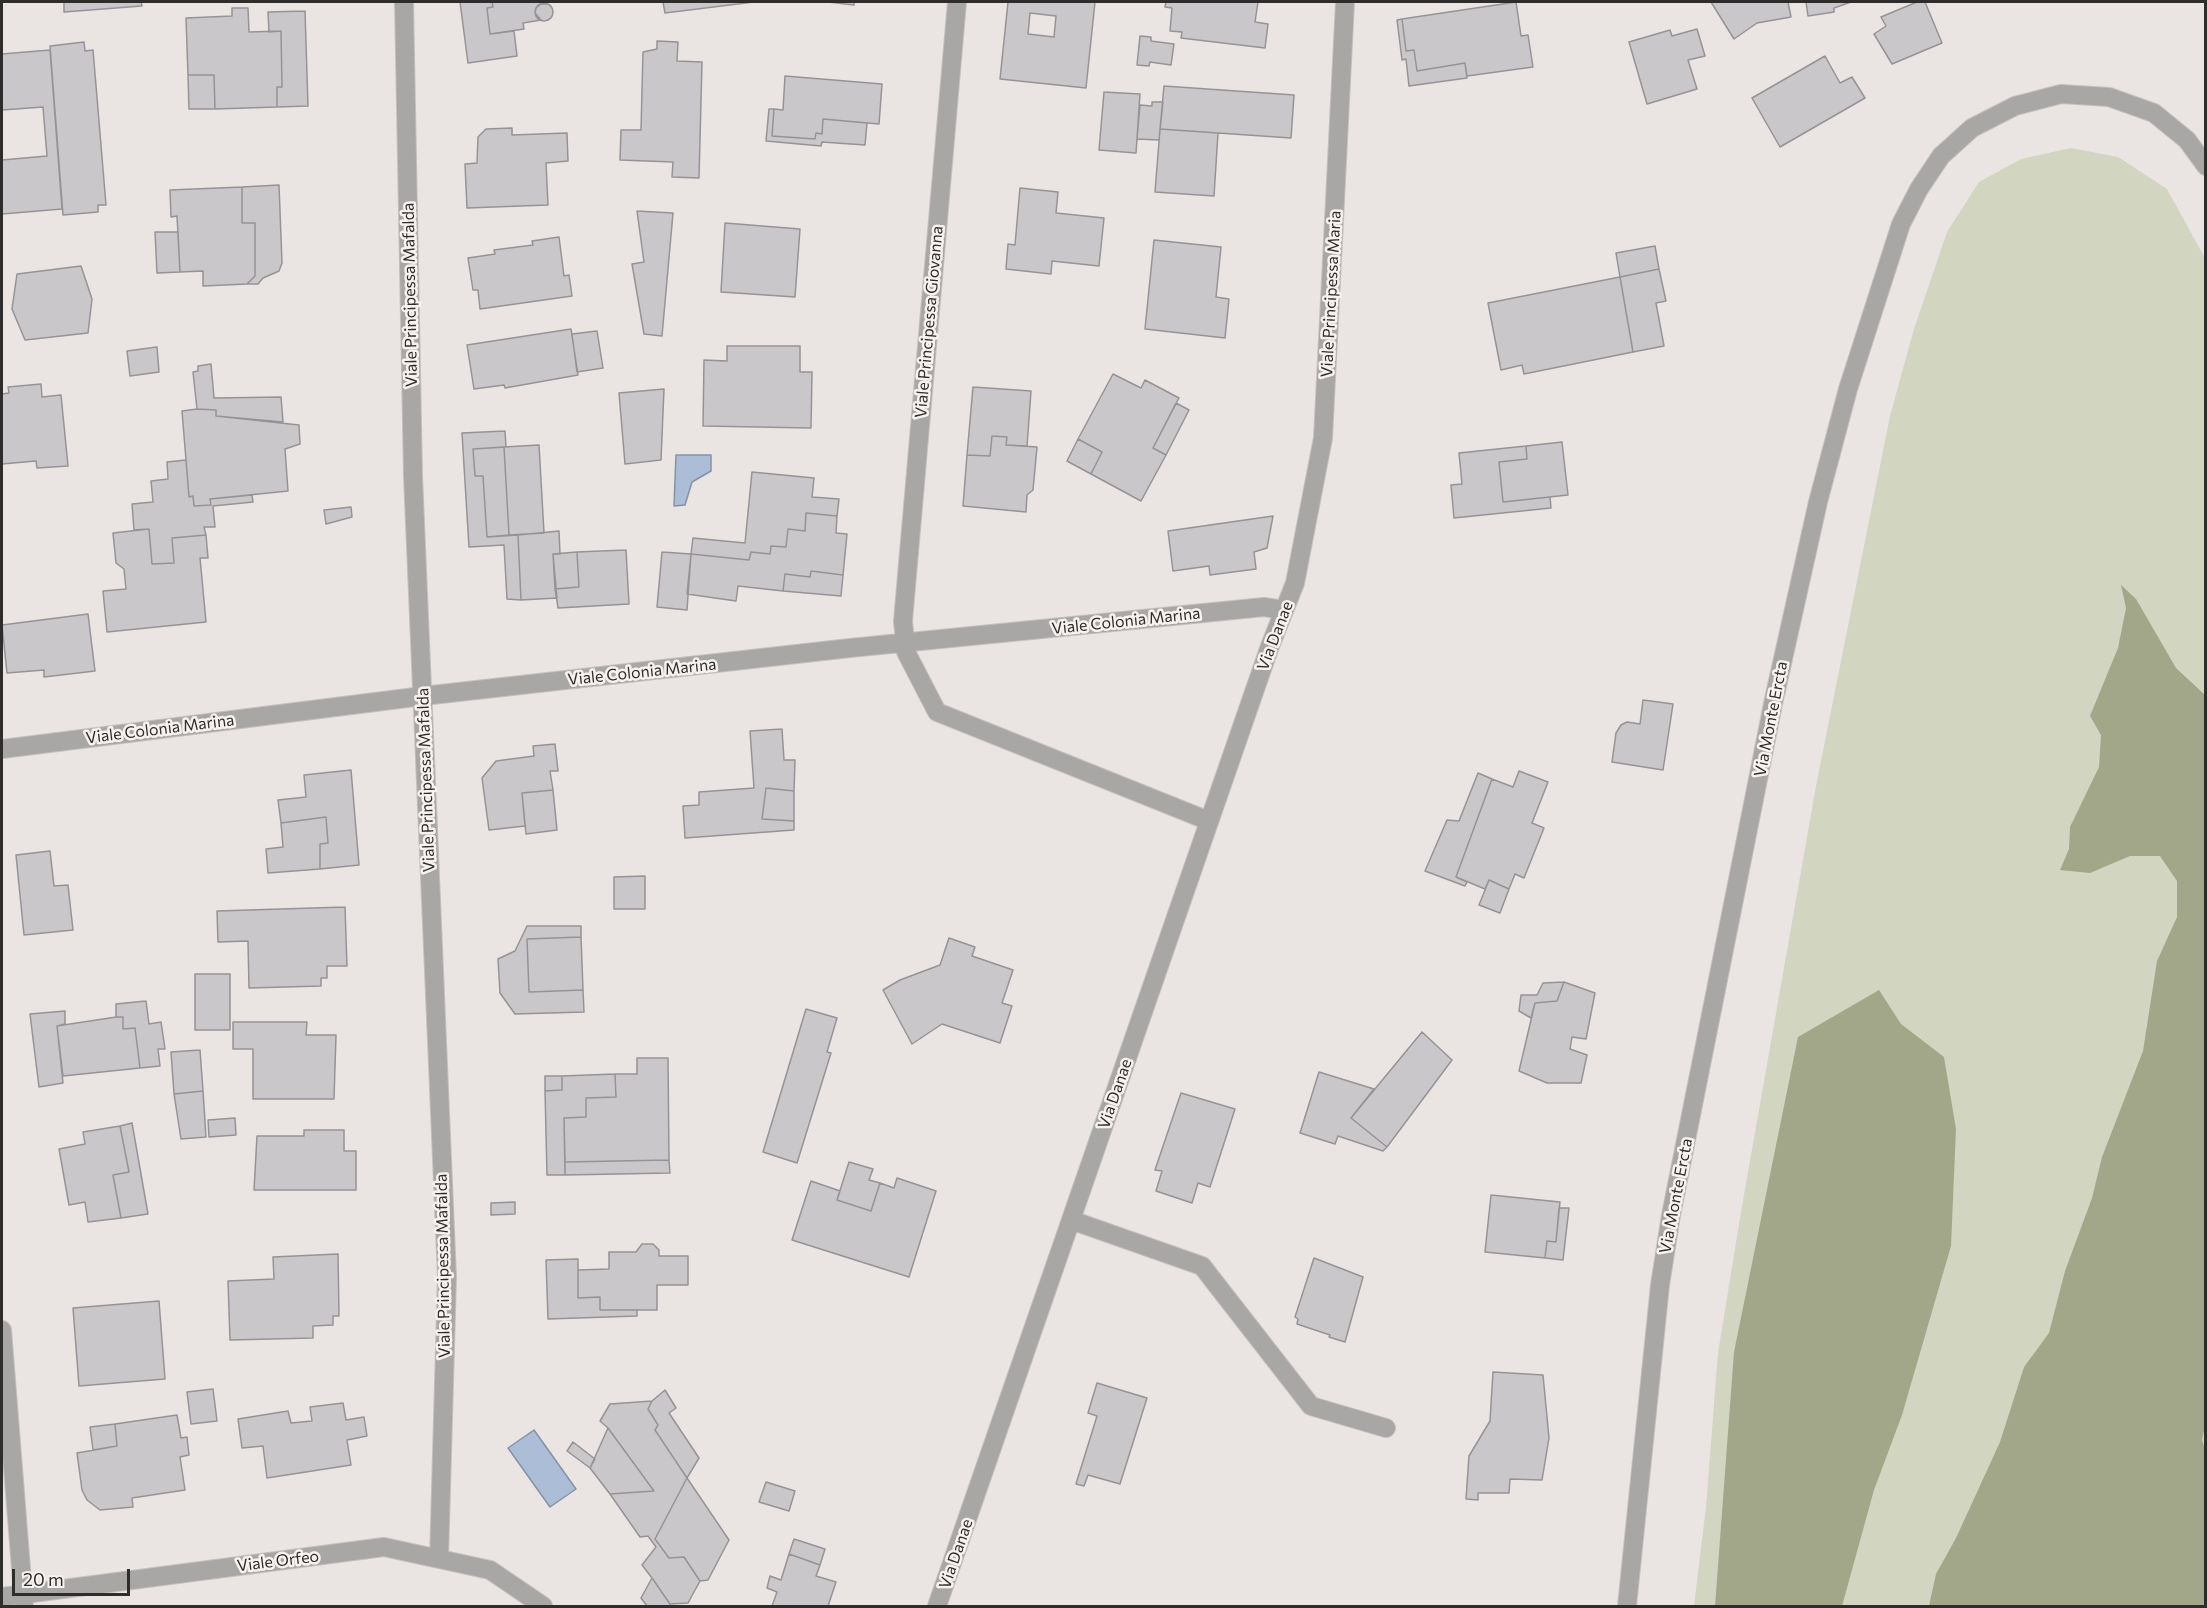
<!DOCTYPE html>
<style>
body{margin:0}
#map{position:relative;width:2207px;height:1608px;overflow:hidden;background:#eae5e2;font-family:Commissioner,sans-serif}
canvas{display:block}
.frame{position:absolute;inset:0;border:3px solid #2f2d2c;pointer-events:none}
.scale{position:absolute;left:12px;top:1569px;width:118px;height:27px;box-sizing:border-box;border:3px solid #2f2d2c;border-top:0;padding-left:8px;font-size:18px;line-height:21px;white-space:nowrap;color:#2f2d2c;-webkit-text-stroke:4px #f7f2f0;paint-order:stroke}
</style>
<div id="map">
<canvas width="2207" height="1608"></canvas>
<div class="frame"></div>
<div class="scale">20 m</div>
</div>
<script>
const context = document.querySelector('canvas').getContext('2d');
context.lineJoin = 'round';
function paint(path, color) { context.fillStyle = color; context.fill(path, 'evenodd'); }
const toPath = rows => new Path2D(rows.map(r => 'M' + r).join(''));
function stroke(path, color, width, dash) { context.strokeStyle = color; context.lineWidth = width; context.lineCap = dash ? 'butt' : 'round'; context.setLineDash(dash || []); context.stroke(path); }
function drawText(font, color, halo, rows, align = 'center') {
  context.font = font + ' Commissioner,sans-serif'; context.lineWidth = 5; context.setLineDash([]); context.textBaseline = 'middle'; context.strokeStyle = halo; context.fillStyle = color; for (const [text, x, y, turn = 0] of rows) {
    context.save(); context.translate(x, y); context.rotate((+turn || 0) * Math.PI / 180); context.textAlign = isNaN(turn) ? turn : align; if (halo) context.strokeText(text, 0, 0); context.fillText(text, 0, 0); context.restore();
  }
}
paint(toPath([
 [2071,148,2118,157,2167,189,2206,260,2205,1606,1694,1606,1706,1507,1718,1353,1741,1212,1816,786,1890,416,1914,329,1947,232,1979,182,2021,159]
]), '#d2d5c0');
paint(toPath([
 [2121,585,2136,599,2176,668,2205,695,2206,1422,2202,1440,2206,1452,2205,1606,1929,1606,1936,1574,1956,1538,2000,1442,2024,1367,2049,1333,2065,1271,2092,1198,2102,1157,2143,1051,2157,961,2177,917,2177,881,2160,856,2130,856,2090,873,2060,870,2069,849,2070,827,2099,767,2101,735,2090,716,2118,648,2126,608],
 [1879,990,1901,1024,1944,1057,1956,1129,1951,1246,1902,1415,1874,1490,1842,1606,1715,1606,1734,1352,1798,1037]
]), '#a3a789');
const water = toPath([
 [676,455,711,455,711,471,692,482,685,505,674,506,676,455],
 [534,1430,576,1489,550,1507,508,1448,534,1430]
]);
paint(water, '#acbdd8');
stroke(water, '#8692a4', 1.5);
const building = toPath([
 [64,2,141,2,142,6,64,12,64,2],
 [460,2,492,2,493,7,487,8,490,34,514,31,517,56,468,63,460,2],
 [492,2,547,2,547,4,541,4,536,8,535,13,541,20,523,23,524,29,490,34,487,8,493,7,492,2],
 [663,2,754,2,665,13,663,2],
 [828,2,854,2,854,5,828,2],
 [1008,2,1095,2,1086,88,1000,79,1008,2],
 [1030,13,1056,16,1054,37,1028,34,1030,13],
 [1166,2,1258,2,1255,22,1268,24,1265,48,1181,38,1182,32,1170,31,1172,8,1165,7,1166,2],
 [1516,2,1521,36,1528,35,1533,67,1467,76,1465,63,1417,71,1414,50,1406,51,1402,19,1516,2],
 [1711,2,1788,2,1791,17,1757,23,1734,39,1711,2],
 [1806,2,1851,2,1834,8,1834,12,1808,16,1806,2],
 [1917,2,1925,2,1942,43,1892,64,1874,34,1886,26,1881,17,1917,2],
 '535 12a9 9 0 1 1 18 0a9 9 0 1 1-18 0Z',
 [232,8,248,8,249,32,281,31,282,87,277,87,277,107,215,109,214,75,188,75,186,18,232,16,232,8],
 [305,11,308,106,277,107,277,87,282,87,281,31,269,32,268,12,305,11],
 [1402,19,1406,51,1414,50,1417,71,1465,63,1467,78,1409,86,1406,59,1402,60,1397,20,1402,19],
 [1697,29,1705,56,1688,60,1697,89,1647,104,1629,42,1670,30,1672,36,1697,29],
 [1140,36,1151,37,1151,41,1174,44,1171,65,1150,62,1149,66,1137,65,1140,36],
 [657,41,678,42,677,61,702,62,699,178,672,177,673,162,620,160,621,130,641,130,643,52,657,49,657,41],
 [84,42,85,51,93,50,106,205,98,205,98,212,63,215,50,46,84,42],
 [50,50,62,209,2,214,2,160,47,156,43,107,2,110,2,54,50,50],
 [1825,56,1840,83,1852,77,1865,98,1780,147,1752,98,1825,56],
 [188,75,214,75,215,109,189,109,188,75],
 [785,76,882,84,879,124,823,119,822,134,816,133,815,139,772,136,774,109,783,110,785,76],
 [1164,86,1294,95,1291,138,1160,129,1164,86],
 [1104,92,1140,94,1136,153,1099,150,1104,92],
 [1152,102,1163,102,1159,140,1137,139,1140,105,1152,106,1152,102],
 [769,109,774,109,772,136,815,139,816,133,822,134,823,119,867,123,865,145,822,142,821,146,766,141,769,109],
 [512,128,512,135,567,133,568,161,546,163,548,205,467,208,465,164,477,163,478,137,486,129,512,128],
 [1160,129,1218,133,1214,196,1155,192,1160,129],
 [279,185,282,263,279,271,263,278,258,284,247,284,255,276,255,223,242,223,242,187,279,185],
 [242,187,242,223,255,223,255,276,247,284,203,286,203,271,180,272,177,216,171,217,170,190,242,187],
 [1020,188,1058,192,1056,213,1104,218,1099,266,1052,261,1051,274,1006,269,1008,244,1015,245,1020,188],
 [637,211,673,213,662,336,644,334,632,264,644,262,637,211],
 [725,223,800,229,795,297,721,292,725,223],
 [155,232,178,232,180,272,157,273,155,232],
 [559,237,564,276,569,275,572,296,480,309,478,290,473,290,468,258,495,254,494,250,533,245,532,241,559,237],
 [1154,240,1221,247,1216,297,1229,299,1225,338,1145,329,1154,240],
 [1655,246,1659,269,1620,277,1616,253,1655,246],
 [81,266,92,299,88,333,25,340,12,309,17,274,81,266],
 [1659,269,1666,301,1656,303,1664,346,1633,352,1620,277,1659,269],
 [1620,277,1633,352,1524,374,1522,365,1501,370,1488,303,1620,277],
 [571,329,578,375,505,388,504,385,474,389,467,345,571,329],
 [597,331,603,368,577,372,572,334,597,331],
 [727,346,800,346,800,372,812,372,811,428,703,426,704,360,727,361,727,346],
 [157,347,159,372,130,376,127,351,157,347],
 [211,364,214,398,281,397,283,422,216,416,216,410,197,409,193,372,198,371,198,366,211,364],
 [1113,374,1141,388,1145,380,1179,398,1153,448,1166,455,1141,501,1091,474,1102,452,1078,439,1113,374],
 [41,384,42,397,61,395,68,466,37,468,36,461,2,464,2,394,9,393,8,387,41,384],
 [973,387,1031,391,1027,446,1006,445,1007,437,992,436,990,456,967,455,973,387],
 [664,389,661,460,625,464,619,393,664,389],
 [1176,403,1189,410,1166,455,1153,448,1176,403],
 [197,409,216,410,216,416,299,425,300,444,285,449,288,491,210,499,211,505,194,506,193,496,189,497,182,411,197,409],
 [505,431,506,447,473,449,475,476,483,476,487,537,518,535,521,600,507,599,504,545,469,547,462,433,505,431],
 [992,436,1007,437,1006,445,1037,447,1033,490,1027,495,1026,512,963,506,967,455,990,456,992,436],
 [1078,439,1102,452,1091,474,1067,461,1078,439],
 [1562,442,1568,495,1503,502,1499,462,1527,459,1526,446,1562,442],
 [539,445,544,533,509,535,504,447,539,445],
 [1526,446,1527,459,1499,462,1503,502,1550,497,1551,508,1454,518,1451,485,1462,484,1459,453,1526,446],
 [504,447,509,535,487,537,483,476,475,476,473,449,504,447],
 [186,460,189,497,193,496,194,506,211,505,210,499,252,495,253,502,213,506,215,527,204,527,206,535,172,538,174,563,152,564,149,529,134,530,132,504,153,502,151,481,168,479,167,462,186,460],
 [752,472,814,478,812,497,839,499,837,516,806,513,805,531,788,529,786,547,771,546,770,554,751,552,749,560,691,554,693,538,745,543,752,472],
 [351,507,352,517,326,524,324,510,351,507],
 [806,513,837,516,836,533,847,534,843,575,811,571,810,577,785,574,783,591,738,586,736,601,687,594,691,554,749,560,751,552,770,554,771,546,786,547,788,529,805,531,806,513],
 [1273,516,1267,548,1254,552,1256,569,1210,575,1209,566,1173,571,1168,531,1273,516],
 [149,529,152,564,174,563,172,538,206,535,208,558,200,558,206,622,107,632,103,591,126,589,124,569,116,563,113,533,149,529],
 [559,531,560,554,553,554,557,598,521,600,518,535,559,531],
 [626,550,629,604,558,608,555,589,579,587,577,552,626,550],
 [577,552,579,587,555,589,553,554,577,552],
 [662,552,691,554,687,610,657,607,662,552],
 [811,571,843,575,841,596,783,591,785,574,810,577,811,571],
 [88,614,95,671,44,677,44,670,7,673,2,625,88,614],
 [1643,700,1673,704,1663,770,1612,762,1616,733,1621,725,1627,722,1640,724,1643,700],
 [782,729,784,760,795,760,794,791,766,788,762,819,794,821,794,830,685,838,683,806,699,805,699,792,754,788,750,731,782,729],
 [555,744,558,771,550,771,553,790,522,793,525,826,489,830,482,778,496,761,534,756,533,746,555,744],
 [351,770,359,865,320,869,320,844,328,843,326,817,281,823,278,800,306,797,304,775,351,770],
 [1519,771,1548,782,1532,823,1544,828,1524,878,1515,874,1509,889,1489,880,1485,889,1456,877,1492,779,1513,787,1519,771],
 [1478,773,1492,779,1456,877,1467,882,1465,886,1425,871,1447,820,1459,821,1478,773],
 [766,788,794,791,794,821,762,819,766,788],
 [553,790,557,830,526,834,522,793,553,790],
 [326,817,328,843,320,844,320,869,268,873,266,849,283,847,281,823,326,817],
 [50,851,54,886,68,885,73,930,24,935,16,855,50,851],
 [645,876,645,909,614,909,614,877,645,876],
 [1489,880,1509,889,1500,913,1479,905,1489,880],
 [345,907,347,966,327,966,327,978,321,978,321,986,249,988,248,941,218,942,217,911,345,907],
 [527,926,581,926,581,937,527,939,529,992,583,990,584,1012,515,1014,500,993,498,959,515,951,527,926],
 [581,937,583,990,529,992,527,939,581,937],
 [949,938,975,947,972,956,1013,970,1002,1003,1012,1006,1000,1043,942,1024,912,1044,883,990,900,980,940,965,949,938],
 [195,974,230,974,230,1030,195,1030,195,974],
 [1564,982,1595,993,1586,1039,1572,1037,1570,1049,1587,1055,1581,1083,1547,1083,1519,1071,1535,1003,1557,1001,1564,982],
 [1564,982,1557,1001,1535,1003,1531,1018,1519,1011,1521,995,1537,995,1543,983,1564,982],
 [146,1001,149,1024,161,1022,165,1049,158,1049,160,1066,140,1068,135,1028,123,1029,123,1017,116,1017,116,1004,146,1001],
 [806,1009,837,1018,827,1052,831,1053,797,1163,763,1152,806,1009],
 [65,1011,65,1024,57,1026,63,1083,39,1087,30,1014,65,1011],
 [116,1017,123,1017,123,1029,135,1028,140,1068,63,1076,57,1026,116,1017],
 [233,1022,307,1022,306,1035,336,1035,334,1099,253,1099,253,1049,233,1049,233,1022],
 [1422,1032,1452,1060,1387,1147,1351,1118,1422,1032],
 [200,1050,203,1091,174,1094,171,1052,200,1050],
 [637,1058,668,1058,669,1160,565,1162,564,1118,586,1117,586,1098,616,1097,615,1074,637,1074,637,1058],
 [1319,1072,1374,1089,1351,1118,1387,1147,1383,1151,1338,1136,1335,1144,1300,1133,1319,1072],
 [615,1074,616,1097,586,1098,586,1117,564,1118,565,1175,547,1175,545,1091,562,1090,562,1076,615,1074],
 [545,1076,562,1076,562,1090,545,1091,545,1076],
 [203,1091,206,1137,181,1139,174,1094,203,1091],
 [1181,1093,1235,1109,1210,1187,1198,1183,1192,1203,1156,1191,1162,1171,1155,1170,1181,1093],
 [235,1118,236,1135,209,1137,208,1120,235,1118],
 [132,1123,148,1214,121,1218,113,1175,129,1172,120,1126,132,1123],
 [120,1126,129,1172,113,1175,121,1218,88,1222,85,1202,69,1205,59,1149,85,1144,83,1132,120,1126],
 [304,1130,344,1130,344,1151,356,1151,356,1190,254,1190,257,1136,304,1136,304,1130],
 [669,1160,670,1173,565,1175,565,1162,669,1160],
 [849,1162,873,1169,869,1180,880,1183,871,1211,837,1200,849,1162],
 [897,1178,936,1191,909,1277,792,1240,811,1181,840,1191,837,1200,871,1211,880,1183,894,1188,897,1178],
 [1491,1195,1560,1202,1556,1242,1547,1241,1545,1258,1485,1252,1491,1195],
 [515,1202,515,1214,491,1215,491,1203,515,1202],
 [1559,1208,1569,1208,1563,1260,1545,1258,1547,1241,1556,1242,1559,1208],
 [642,1244,653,1244,659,1250,659,1256,688,1256,688,1285,657,1285,657,1310,600,1310,600,1297,578,1298,578,1270,609,1269,609,1252,636,1252,642,1244],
 [338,1254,339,1316,333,1316,333,1325,313,1326,313,1338,230,1340,228,1281,274,1279,273,1257,338,1254],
 [1314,1258,1363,1277,1345,1342,1329,1337,1330,1335,1297,1324,1298,1319,1295,1317,1314,1258],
 [578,1259,578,1298,600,1297,600,1310,637,1310,637,1316,548,1319,546,1260,578,1259],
 [159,1301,165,1379,79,1386,73,1308,159,1301],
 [1493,1372,1543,1375,1549,1438,1542,1480,1510,1479,1509,1493,1478,1493,1478,1500,1466,1499,1469,1456,1490,1421,1493,1372],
 [1097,1383,1147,1398,1120,1484,1088,1475,1084,1486,1076,1484,1097,1416,1088,1413,1097,1383],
 [213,1389,217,1421,191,1424,187,1392,213,1389],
 [665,1390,676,1408,669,1413,699,1458,687,1478,655,1430,658,1425,648,1409,652,1401,665,1390],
 [652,1401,648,1409,658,1425,655,1430,687,1478,655,1539,669,1558,684,1557,700,1581,688,1603,670,1604,652,1578,642,1565,656,1547,648,1536,640,1537,610,1494,654,1491,608,1428,600,1421,610,1404,652,1401],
 [343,1403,346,1420,364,1417,367,1436,347,1440,351,1465,267,1478,263,1446,242,1448,238,1419,288,1411,291,1423,312,1421,310,1407,343,1403],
 [177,1415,181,1438,187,1437,189,1455,180,1457,185,1490,132,1498,133,1507,100,1510,87,1500,82,1490,77,1453,117,1446,115,1424,177,1415],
 [115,1424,117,1446,93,1450,90,1427,115,1424],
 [608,1428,654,1491,610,1494,590,1468,608,1428],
 [573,1442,595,1459,590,1468,567,1451,573,1442],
 [687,1478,729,1540,708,1580,700,1581,684,1557,669,1558,655,1539,687,1478],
 [766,1482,795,1491,789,1511,759,1502,766,1482],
 [794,1539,825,1549,820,1565,789,1554,794,1539],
 [789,1554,820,1565,816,1576,836,1582,828,1606,772,1606,777,1592,767,1588,770,1576,781,1580,789,1554],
 [652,1578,670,1604,669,1606,647,1606,641,1598,652,1578]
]);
paint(building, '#cac7cb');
stroke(building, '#969396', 1.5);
const street = toPath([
 [404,2,413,476,447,1277,439,1559],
 [957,2,903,621,906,652,937,712,1209,821],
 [2,749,423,696,850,648,1264,607,1284,610],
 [1071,1220,1202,1266,1311,1406,1386,1428],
 [2,1330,24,1606],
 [2,1597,384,1547,490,1570,543,1606],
 [937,1606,1270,646,1295,583,1323,438,1345,2],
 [1627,1606,1660,1285,1671,1215,1774,699,1818,502,1848,389,1901,224,1919,189,1941,156,1972,128,2015,106,2061,94,2109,97,2154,113,2187,140,2206,166]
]);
stroke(street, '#c5c0be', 20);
stroke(street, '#a8a7a5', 18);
drawText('16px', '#2f2d2c', '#f7f2f0', [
 ["Viale Principessa Maria",1331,294,-87],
 ["Viale Principessa Mafalda",410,295,-91],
 ["Viale Principessa Giovanna",929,322,-85],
 ["Viale Colonia Marina",1126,621,-6],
 ["Via Danae",1275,636,-69],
 ["Viale Colonia Marina",642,672,-6],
 ["Via Monte Ercta",1771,719,-79],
 ["Viale Colonia Marina",160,729,-7],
 ["Viale Principessa Mafalda",426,780,-92],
 ["Via Danae",1115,1094,-71],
 ["Via Monte Ercta",1676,1196,-79],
 ["Viale Principessa Mafalda",443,1266,-91],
 ["Via Danae",956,1554,-71],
 ["Viale Orfeo",278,1561,-7]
]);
</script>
